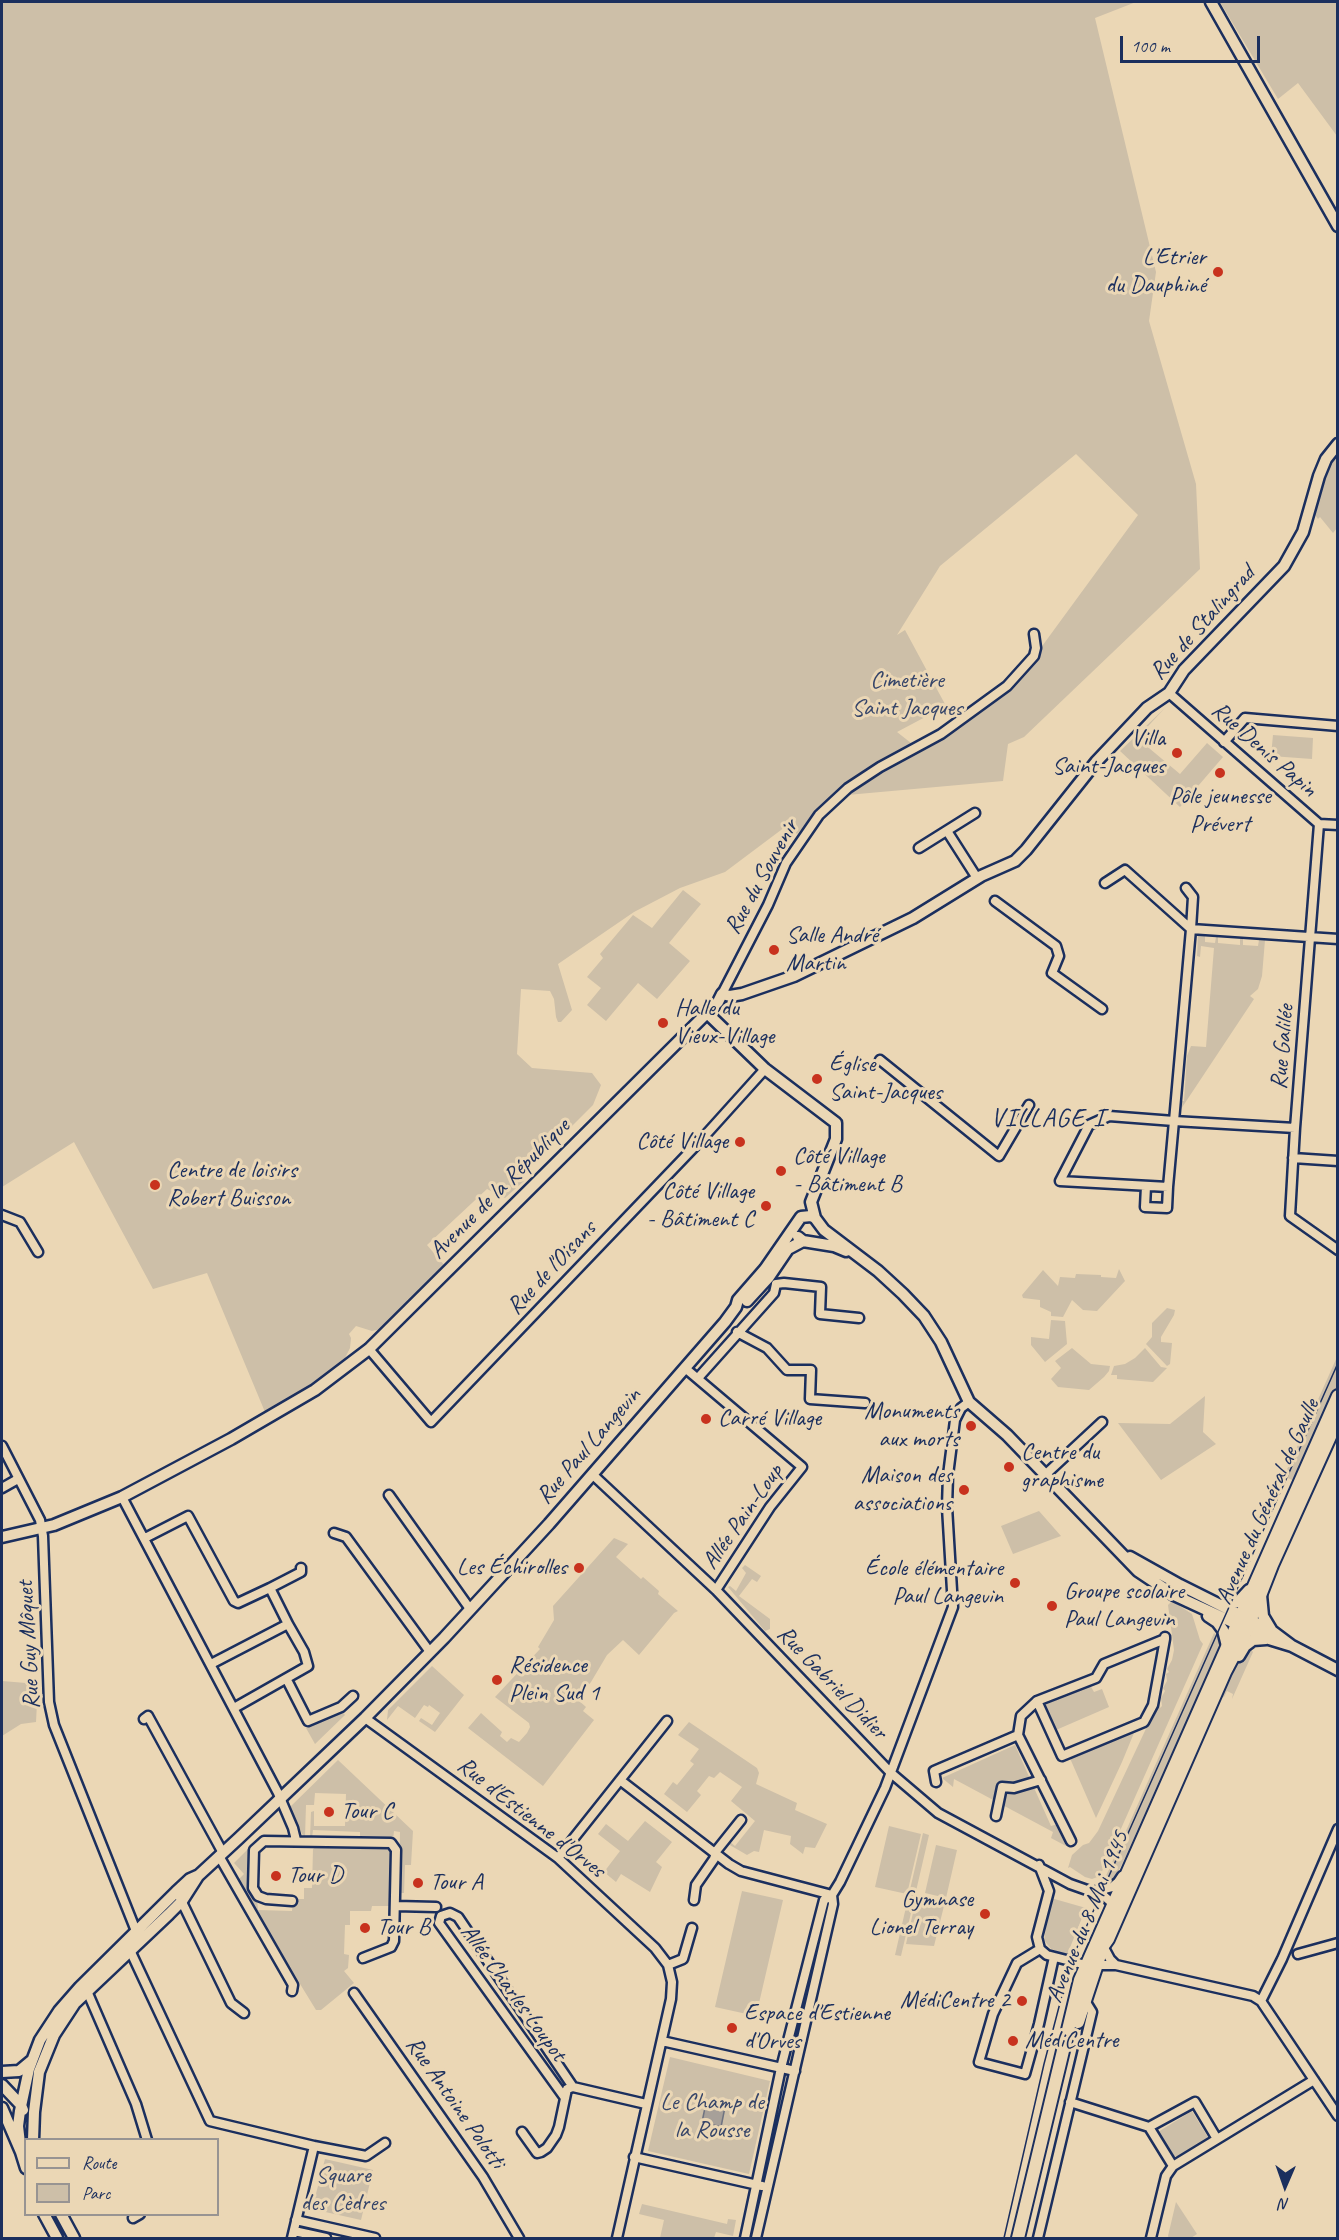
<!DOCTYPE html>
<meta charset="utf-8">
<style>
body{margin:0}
#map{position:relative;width:1339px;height:2240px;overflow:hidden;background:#ebd7b5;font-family:Caveat,sans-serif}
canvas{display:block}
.frame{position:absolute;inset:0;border:3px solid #1b2f5e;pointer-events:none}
.legend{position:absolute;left:24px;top:2138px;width:195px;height:78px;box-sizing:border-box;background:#ebd7b5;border:2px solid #989492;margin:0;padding:8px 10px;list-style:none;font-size:18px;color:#1b2f5e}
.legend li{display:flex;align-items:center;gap:12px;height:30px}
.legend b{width:30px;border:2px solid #989492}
.north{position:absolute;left:1255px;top:2156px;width:60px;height:60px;-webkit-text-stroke:4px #ebd7b5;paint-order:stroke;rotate:182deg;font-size:16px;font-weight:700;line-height:24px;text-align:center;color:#1b2f5e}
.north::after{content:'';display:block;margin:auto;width:21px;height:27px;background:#1b2f5e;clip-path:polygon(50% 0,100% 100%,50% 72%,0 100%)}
.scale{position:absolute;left:1120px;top:36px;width:140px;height:27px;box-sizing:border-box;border:3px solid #1b2f5e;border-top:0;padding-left:8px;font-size:18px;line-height:21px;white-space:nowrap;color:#1b2f5e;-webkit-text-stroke:4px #ebd7b5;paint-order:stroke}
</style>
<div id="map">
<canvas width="1339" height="2240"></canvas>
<div class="frame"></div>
<ul class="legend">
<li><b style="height:8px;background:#ebd7b5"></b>Route</li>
<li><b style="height:16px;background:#cdbfa8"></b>Parc</li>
</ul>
<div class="north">N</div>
<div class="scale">100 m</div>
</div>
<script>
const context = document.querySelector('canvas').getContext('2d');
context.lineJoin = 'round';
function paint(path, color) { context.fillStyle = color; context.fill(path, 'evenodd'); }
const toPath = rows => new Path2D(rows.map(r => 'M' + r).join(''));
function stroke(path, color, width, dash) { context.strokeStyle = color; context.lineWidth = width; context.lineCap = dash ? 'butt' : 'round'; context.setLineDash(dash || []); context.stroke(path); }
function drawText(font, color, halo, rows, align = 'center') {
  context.font = font + ' Caveat,sans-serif'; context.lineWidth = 6; context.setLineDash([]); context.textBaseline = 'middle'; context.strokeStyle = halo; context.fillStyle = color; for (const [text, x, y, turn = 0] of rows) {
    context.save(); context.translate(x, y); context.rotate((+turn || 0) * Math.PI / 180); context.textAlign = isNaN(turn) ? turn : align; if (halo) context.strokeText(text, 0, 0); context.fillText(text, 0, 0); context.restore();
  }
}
paint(toPath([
 [2,2,1136,2,1095,18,1156,272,1149,321,1196,484,1200,569,1024,737,1008,744,1003,781,847,795,958,727,1010,690,1138,515,1076,454,940,566,897,635,905,630,946,706,897,732,911,743,842,788,797,834,785,827,725,872,680,888,634,912,558,964,572,1010,561,1022,558,1022,556,1017,554,999,550,991,521,989,517,1054,532,1068,592,1073,601,1085,593,1105,526,1172,523,1177,524,1181,505,1198,487,1189,427,1245,444,1265,388,1325,381,1329,372,1331,356,1326,349,1334,351,1338,350,1348,345,1358,305,1391,265,1412,207,1273,153,1289,74,1142,2,1187],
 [1220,2,1337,2,1337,136,1298,83,1278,99],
 [1337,450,1337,528,1333,533,1320,517,1318,519,1315,515,1321,482,1326,468],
 [1165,708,1137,738,1180,774,1207,743,1223,757,1180,807,1120,751],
 [1273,735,1313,738,1312,759,1271,756],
 [683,890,701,904,669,943,690,961,657,999,638,983,606,1021,587,1005,601,988,587,977,603,958,600,954,633,915,652,928],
 [1198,935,1205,936,1205,942,1215,943,1216,937,1218,937,1218,943,1240,945,1240,938,1243,939,1243,945,1258,946,1259,940,1265,940,1262,976,1258,989,1250,996,1254,999,1181,1109,1177,1109,1178,1101,1184,1101,1187,1056,1191,1046,1206,1047,1214,948,1201,946,1200,957,1197,956],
 [1119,1269,1125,1281,1097,1311,1083,1310,1072,1300,1063,1317,1051,1316,1051,1312,1040,1307,1040,1300,1023,1298,1022,1295,1043,1270,1058,1286,1060,1277,1075,1278,1076,1274,1101,1275,1101,1277,1116,1278],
 [1167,1308,1175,1310,1174,1315,1161,1337,1161,1342,1172,1343,1170,1364,1167,1366,1146,1344,1152,1337,1152,1323],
 [1051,1320,1065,1321,1067,1344,1045,1362,1031,1345,1031,1337,1049,1339],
 [1072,1348,1091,1364,1110,1366,1109,1371,1104,1377,1089,1390,1058,1387,1051,1379,1061,1368,1055,1361],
 [1145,1348,1161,1367,1167,1368,1153,1382,1117,1379,1117,1375,1111,1375,1114,1366,1125,1364,1135,1358],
 [1337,1357,1337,1389,1296,1482,1284,1476],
 [1205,1396,1203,1432,1216,1444,1161,1480,1118,1423,1170,1424],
 [1039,1511,1061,1536,1013,1554,1001,1526],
 [614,1538,628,1544,616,1557,641,1579,643,1577,659,1591,658,1594,678,1611,674,1613,639,1655,623,1640,607,1655,591,1682,577,1699,586,1707,583,1711,594,1720,543,1786,468,1728,481,1713,502,1732,500,1736,507,1742,511,1738,519,1742,527,1733,530,1727,529,1723,495,1697,540,1649,538,1647,554,1620,553,1606],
 [745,1565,761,1576,757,1582,752,1579,739,1596,770,1619,770,1629,765,1631,728,1587,730,1586,736,1591,746,1573,742,1568],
 [1172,1601,1192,1614,1200,1640,1203,1644,1100,1876,1092,1879,1085,1877,1070,1867,1068,1868,1072,1855,1083,1845,1089,1843,1098,1831,1151,1718,1156,1701,1160,1708,1162,1706,1161,1698,1165,1691,1163,1688,1167,1681,1166,1674,1169,1672,1167,1669,1172,1660,1174,1650,1168,1605],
 [1214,1633,1223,1638,1222,1646,1195,1707,1192,1708,1124,1860,1113,1882,1101,1887],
 [1248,1646,1253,1652,1232,1699,1233,1694,1227,1691,1224,1697,1220,1698,1197,1752,1197,1756,1193,1756,1237,1662],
 [432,1666,464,1695,435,1732,419,1721,421,1718,432,1725,440,1713,429,1705,428,1707,424,1705,415,1718,398,1706,387,1720,388,1710],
 [2,1681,38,1684,36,1722,21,1724,2,1736],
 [1090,1685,1094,1692,1102,1689,1109,1707,1056,1730,1045,1705],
 [341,1710,345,1715,315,1744,306,1728],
 [689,1722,757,1768,759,1773,756,1784,797,1803,795,1810,827,1824,815,1848,805,1847,803,1854,790,1844,791,1836,764,1830,759,1852,754,1851,747,1855,728,1844,729,1841,735,1846,755,1821,731,1801,742,1787,720,1772,714,1778,709,1776,697,1791,701,1795,687,1812,664,1794,673,1782,677,1785,694,1764,690,1761,699,1749,678,1735],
 [1136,1728,1122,1762,1096,1818,1069,1756],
 [1015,1745,1051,1826,1058,1824,1066,1846,1051,1838,1053,1832,954,1779,953,1787,942,1778],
 [338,1760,413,1831,411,1865,405,1865,404,1893,399,1893,400,1832,394,1831,393,1840,360,1839,360,1832,313,1830,312,1838,310,1838,311,1812,314,1811,314,1826,345,1826,346,1794,315,1793,314,1805,306,1805,305,1837,302,1834,290,1807],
 [645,1821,672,1842,656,1862,662,1867,650,1892,621,1874,616,1882,604,1872,620,1851,598,1834,606,1824,628,1841],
 [889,1826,921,1834,907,1894,875,1887],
 [923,1833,929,1835,901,1956,895,1955],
 [936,1845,957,1850,946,1898,925,1893],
 [317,1846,388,1849,392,1853,390,1906,372,1906,371,1911,350,1911,350,1925,345,1925,344,1954,349,1955,348,1968,344,1971,354,1983,321,2010,316,2010,237,1881,244,1874,234,1863,249,1848,253,1850,258,1910,292,1911,293,1899,304,1899,304,1888,312,1888,313,1849],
 [742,1891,783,1900,756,2016,715,2007],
 [917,1895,945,1902,934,1946,906,1944],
 [1051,1898,1086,1908,1067,1955,1051,1949,1044,1940],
 [670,2057,770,2081,749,2174,648,2151],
 [1192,2111,1209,2139,1180,2156,1174,2156,1158,2132],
 [325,2159,373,2170,361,2220,312,2209],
 [1176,2202,1197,2234,1191,2238,1169,2238,1168,2236],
 [642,2204,727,2224,728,2219,736,2220,733,2236,716,2232,714,2238,660,2238,664,2220,639,2214]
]), '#cdbfa8');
const water = toPath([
 [706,2103,725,2107,721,2127,702,2122,706,2103]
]);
paint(water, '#a7a099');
stroke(water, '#6f7381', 1.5);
const minor = toPath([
 [1169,693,1319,824,1338,825],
 [1224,742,1245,718,1338,726],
 [1319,824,1295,1128,1290,1216,1338,1250],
 [947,831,977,878],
 [919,848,975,813],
 [1105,883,1125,870,1191,929],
 [1186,888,1193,897,1191,929],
 [995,901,1056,946,1059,956,1052,973,1102,1009],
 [722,994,768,905,786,863,819,815,848,788,880,767,941,734,1007,686,1034,656,1036,648,1034,634],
 [880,1060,999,1156,1029,1105],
 [1295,1128,1174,1121,1168,1187,1060,1181,1089,1125,1109,1116,1174,1121,1191,929,1338,939],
 [1293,1158,1338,1161],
 [1146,1186,1145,1207,1167,1208,1168,1187],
 [2,1215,20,1222,38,1252],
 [776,1284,784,1283,821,1287,820,1314,859,1318],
 [737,1332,767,1348,787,1370,811,1370,810,1399,865,1403],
 [369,1349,431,1422,701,1140,765,1069],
 [685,1368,802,1467,770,1507,716,1590],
 [698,1378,774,1293,776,1284],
 [2,1446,40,1520,43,1536,49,1702,54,1725,138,1936],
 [592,1474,716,1590,891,1773,938,1813,1070,1884,1104,1896,1112,1903,1113,1908],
 [1045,1475,1102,1422],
 [2,1488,18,1479],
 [389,1495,470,1609],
 [122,1497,278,1793,293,1828,296,1840],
 [334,1533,346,1537,430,1652],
 [145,1538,188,1516,234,1601,238,1603,270,1588,288,1624,211,1664],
 [270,1588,301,1572,301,1568],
 [287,1680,308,1721,341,1707,353,1696],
 [1037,1701,1062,1756,1144,1722,1153,1705,1165,1639],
 [234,1708,308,1666,304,1652,288,1624],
 [365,1718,558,1858,655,1948,668,1965,672,1982,671,1999,617,2238],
 [144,1719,148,1716,223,1853],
 [1018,1735,1021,1716,1037,1701,1096,1678,1104,1664,1165,1639,1165,1637],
 [1018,1735,1071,1841],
 [620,1780,729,1864,741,1871,832,1895],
 [936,1782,934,1771,1018,1735],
 [996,1816,1002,1787,1014,1788,1041,1780],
 [219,1856,293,1985,292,1991],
 [558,1858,667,1721],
 [1039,1865,1049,1891,1037,1937,1040,1949,1047,1955,1086,1965,1116,1965,1253,1996,1261,2001,1338,2116],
 [1096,1891,1112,1887,1118,1882,1122,1876],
 [180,1898,231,2003,244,2013],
 [694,1900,696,1885,714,1859,717,1850,741,1820],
 [292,1901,266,1899,258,1896,253,1888,254,1850,264,1841,391,1843,396,1850,394,1941,391,1947,363,1958],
 [396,1906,436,1907],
 [128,1946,210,2121,314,2146,292,2238],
 [1103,1946,1110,1959,1116,1965],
 [1040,1949,1017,1963,993,2014,979,2062,1025,2074,1039,2024,1054,1957],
 [1298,1954,1338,1943],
 [668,1965,683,1959,692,1928],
 [83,1989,87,1991,136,2104,147,2140],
 [354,1993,483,2177,519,2238],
 [1261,2001,1282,1959,1338,1829],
 [662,2041,795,2071],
 [565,2098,439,1923,441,1916,450,1913,458,1917,573,2087],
 [1070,2102,1149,2127,1173,2166],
 [1149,2127,1195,2102,1217,2139],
 [522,2132,537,2153,541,2152,547,2148,556,2135,559,2127,567,2089,573,2087,646,2104],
 [314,2146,366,2156,385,2143],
 [634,2157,762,2186],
 [133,2218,140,2214],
 [296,2220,375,2238],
 [294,2231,326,2238],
 [745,2238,781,2068,824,1900,832,1895,840,1882,885,1788,953,1607,947,1507,948,1475,955,1420,961,1408,969,1402],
 [756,2238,833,1904,832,1895],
 [1038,2238,1092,2012,1084,1999],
 [1151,2238,1166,2176,1173,2166,1314,2080]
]);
const tertiary = toPath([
 [1211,2,1338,226],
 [707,1013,765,1069,836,1123,836,1139,811,1202,815,1218],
 [798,1237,803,1241,834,1246,846,1251],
 [747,1301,769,1277,788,1249,803,1241],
 [2,1537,54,1525,122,1497,231,1439,315,1390,369,1349,707,1013,718,1002,722,994,730,996,742,994,794,976,913,918,981,876,1015,861,1026,850,1096,762,1147,708,1169,693,1184,670,1284,566,1303,532,1319,476,1326,459,1338,444],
 [1130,1557,1180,1585,1272,1631,1292,1646,1338,1670],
 [1261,1595,1263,1616,1272,1631],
 [1222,1605,1238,1602,1249,1590],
 [1208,1616,1217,1622,1223,1630,1227,1646],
 [1239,1656,1245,1646,1253,1640,1266,1639],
 [2,2072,19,2071,31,2061],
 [2,2085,21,2105,23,2110],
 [2,2108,21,2152,26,2168],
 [33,2140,34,2112,39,2072,54,2035,75,2003,169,1914,182,1901,198,1876],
 [21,2152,18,2126,20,2111,29,2069,40,2040,59,2011,80,1987,176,1892,190,1879,199,1875,239,1838,365,1718,444,1638,549,1524,725,1322,736,1307,738,1300,765,1269,801,1217,811,1216,815,1218,824,1230,878,1271,903,1294,924,1316,941,1342,969,1402,1007,1435,1138,1571,1174,1595,1269,1639,1292,1646],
 [44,2214,57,2238],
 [61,2214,74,2238]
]);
const secondary = toPath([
 [1078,2022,1103,1946,1108,1939,1225,1672,1245,1634,1272,1565,1338,1419],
 [1018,2238,1080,1980,1338,1396]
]);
stroke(minor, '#1b2f5e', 13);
stroke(tertiary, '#1b2f5e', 15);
stroke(secondary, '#1b2f5e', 16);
stroke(minor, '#ebd7b5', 8);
stroke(tertiary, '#ebd7b5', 10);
stroke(secondary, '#ebd7b5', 12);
stroke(toPath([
 [1004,2238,1044,2064,1071,1961,1338,1363]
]), '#1b2f5e', 1.5);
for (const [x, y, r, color] of [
 [1218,272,6,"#c8321e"],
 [1177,753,6,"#c8321e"],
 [1220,773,6,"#c8321e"],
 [774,950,6,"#c8321e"],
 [663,1023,6,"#c8321e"],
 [817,1079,6,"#c8321e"],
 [740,1142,6,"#c8321e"],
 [781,1171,6,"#c8321e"],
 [155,1185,6,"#c8321e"],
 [766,1206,6,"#c8321e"],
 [706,1419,6,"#c8321e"],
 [971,1426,6,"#c8321e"],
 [1009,1467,6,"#c8321e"],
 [964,1490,6,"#c8321e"],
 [579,1568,6,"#c8321e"],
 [1015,1583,6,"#c8321e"],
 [1052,1606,6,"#c8321e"],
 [497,1680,6,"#c8321e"],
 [329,1812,6,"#c8321e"],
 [276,1876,6,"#c8321e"],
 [418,1883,6,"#c8321e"],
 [985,1914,6,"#c8321e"],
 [365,1928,6,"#c8321e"],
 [1022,2001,6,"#c8321e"],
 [732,2028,6,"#c8321e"],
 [1013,2041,6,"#c8321e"]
]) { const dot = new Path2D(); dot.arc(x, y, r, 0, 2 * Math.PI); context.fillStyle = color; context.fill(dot); stroke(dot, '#ebd7b5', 2); }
drawText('24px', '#1b2f5e', '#ebd7b5', [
 ["L'Etrier",1206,258,"right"],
 ["du Dauphiné",1206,286,"right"],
 ["Villa",1165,739,"right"],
 ["Saint-Jacques",1165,767,"right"],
 ["Pôle jeunesse",1220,797,"center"],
 ["Prévert",1220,825,"center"],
 ["Salle André",786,936],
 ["Martin",786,964],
 ["Halle du",675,1009],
 ["Vieux-Village",675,1037],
 ["Église",829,1065],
 ["Saint-Jacques",829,1093],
 ["Côté Village",728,1142,"right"],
 ["Côté Village",793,1157],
 ["- Bâtiment B",793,1185],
 ["Centre de loisirs",167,1171],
 ["Robert Buisson",167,1199],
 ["Côté Village",754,1192,"right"],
 ["- Bâtiment C",754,1220,"right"],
 ["Monuments",959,1412,"right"],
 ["aux morts",959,1440,"right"],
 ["Carré Village",718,1419],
 ["Centre du",1021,1453],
 ["graphisme",1021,1481],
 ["Maison des",952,1476,"right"],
 ["associations",952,1504,"right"],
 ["Les Échirolles",567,1568,"right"],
 ["École élémentaire",1003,1569,"right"],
 ["Paul Langevin",1003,1597,"right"],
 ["Groupe scolaire",1064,1592],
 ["Paul Langevin",1064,1620],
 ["Résidence",509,1666],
 ["Plein Sud 1",509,1694],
 ["Tour C",341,1812],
 ["Tour D",288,1876],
 ["Tour A",430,1883],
 ["Gymnase",973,1900,"right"],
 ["Lionel Terray",973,1928,"right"],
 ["Tour B",377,1928],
 ["MédiCentre 2",1010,2001,"right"],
 ["Espace d'Estienne",744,2014],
 ["d'Orves",744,2042],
 ["MédiCentre",1025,2041]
], 'left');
drawText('24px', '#1b2f5e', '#ebd7b5', [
 ["Rue de Stalingrad",1203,623,-48],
 ["Rue Denis Papin",1264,750,41],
 ["Rue du Souvenir",762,877,-61],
 ["Rue Galilée",1283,1047,-85],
 ["Avenue de la République",500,1189,-45],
 ["Rue de l'Oisans",552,1268,-47],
 ["Rue Paul Langevin",589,1446,-49],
 ["Avenue du Général de Gaulle",1268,1502,-66],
 ["Allée Pain-Loup",743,1517,-55],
 ["Rue Guy Môquet",29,1645,-93],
 ["Rue Gabriel Didier",832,1683,46],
 ["Rue d'Estienne d'Orves",531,1818,38],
 ["Avenue du 8 Mai 1945",1088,1917,-68],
 ["Allée Charles Loupot",513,1993,54],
 ["Rue Antoine Polotti",455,2103,55]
]);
drawText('24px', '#364569', '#ebd7b5', [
 ["Cimetière",907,681],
 ["Saint Jacques",907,709],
 ["Le Champ de",712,2103],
 ["la Rousse",712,2131],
 ["Square",343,2176],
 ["des Cèdres",343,2204]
]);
context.letterSpacing = '1.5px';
drawText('26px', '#1b2f5e', '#ebd7b5', [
 ["VILLAGE I",1048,1119]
]);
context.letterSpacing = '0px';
</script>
